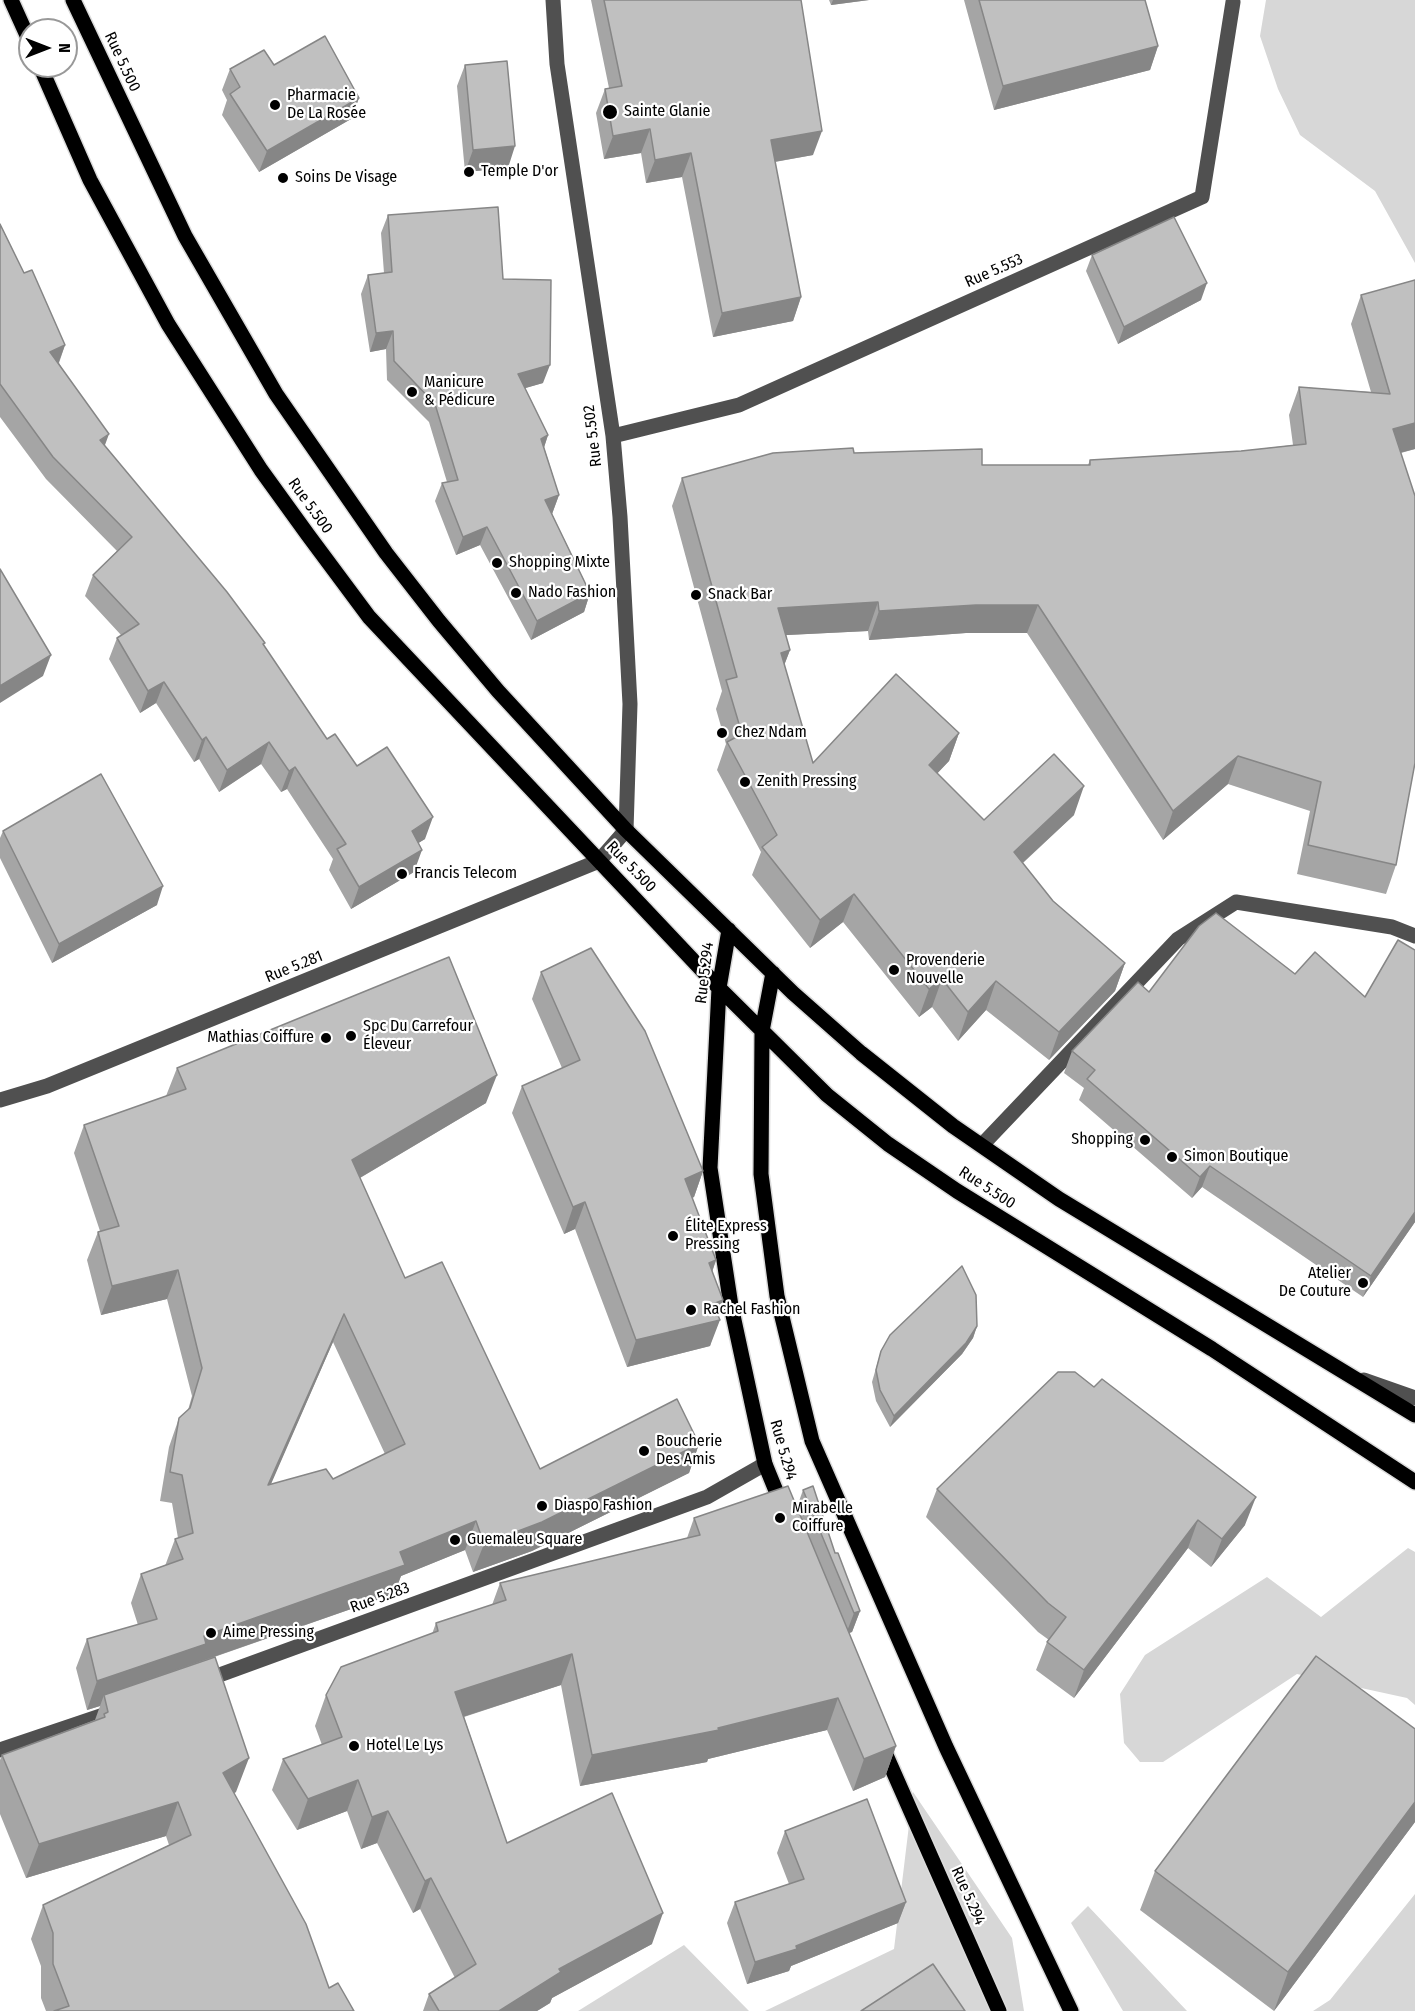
<!DOCTYPE html>
<meta charset="utf-8">
<style>
body{margin:0}
#map{position:relative;width:1415px;height:2011px;overflow:hidden;background:#fff;font-family:"Fira Sans Condensed",sans-serif}
canvas{display:block}
.north{position:absolute;left:18px;top:18px;width:60px;height:60px;box-sizing:border-box;background:#fff;border:2px solid #999;border-radius:50%;rotate:90deg;font-size:16px;font-weight:700;line-height:24px;text-align:center;color:#000}
.north::after{content:'';display:block;margin:auto;width:21px;height:27px;background:#000;clip-path:polygon(50% 0,100% 100%,50% 72%,0 100%)}
</style>
<div id="map">
<canvas width="1415" height="2011"></canvas>
<div class="north">N</div>
</div>
<script>
const context = document.querySelector('canvas').getContext('2d');
context.lineJoin = 'round';
function paint(path, color) { context.fillStyle = color; context.fill(path, 'evenodd'); }
const toPath = rows => new Path2D(rows.map(r => 'M' + r).join(''));
function stroke(path, color, width, dash) { context.strokeStyle = color; context.lineWidth = width; context.lineCap = dash ? 'butt' : 'round'; context.setLineDash(dash || []); context.stroke(path); }
function drawText(font, color, halo, rows, align = 'center') {
  context.font = font + ' "Fira Sans Condensed",sans-serif'; context.lineWidth = 4.5; context.setLineDash([]); context.textBaseline = 'middle'; context.strokeStyle = halo; context.fillStyle = color; for (const [text, x, y, turn = 0] of rows) {
    context.save(); context.translate(x, y); context.rotate((+turn || 0) * Math.PI / 180); context.textAlign = isNaN(turn) ? turn : align; if (halo) context.strokeText(text, 0, 0); context.fillText(text, 0, 0); context.restore();
  }
}
paint(toPath([
 [1266,0,1415,0,1415,263,1375,191,1300,135,1278,89,1260,36],
 [1408,1548,1415,1552,1415,1705,1407,1698,1297,1674,1163,1762,1140,1762,1124,1743,1120,1694,1145,1655,1267,1577,1321,1617],
 [913,1792,1012,1938,1024,2011,965,2011,922,1977,863,2011,765,2011,894,1949],
 [1415,1894,1415,2011,1313,2011,1330,2000],
 [1088,1906,1187,2011,1123,2011,1071,1923],
 [684,1945,749,2011,578,2011]
]), '#d7d7d7');
const major = toPath([
 [11,0,30,42],
 [73,0,185,236,276,394,386,553,439,621,498,691,626,830,793,993,861,1053,953,1126,1059,1199,1415,1415],
 [40,66,90,180,168,324,261,470,308,535,369,617,719,988,827,1095,888,1144,957,1191,1212,1349,1415,1482],
 [729,930,719,988,710,1168,731,1306,765,1464,783,1508],
 [773,973,762,1031,761,1174,777,1296,812,1441,946,1747,1071,2011],
 [882,1746,999,2011]
]);
stroke(major, '#dbdbdb', 18);
stroke(toPath([
 [613,436,739,405,1202,197,1233,2],
 [0,1100,47,1086,599,861,626,830,630,704,620,517,613,436,557,64,553,0],
 [982,1145,1178,939,1236,902,1392,927,1415,936],
 [1364,1380,1415,1398],
 [203,1681,707,1497,765,1464],
 [0,1750,115,1711]
]), '#505050', 15);
stroke(major, '#000', 15);
paint(toPath([
 [591,0,801,0,813,155,775,162,801,297,793,321,713,337,682,177,646,183,641,153,604,159,596,113,605,89,609,88],
 [829,0,869,0,831,5],
 [964,0,1145,0,1158,46,1150,70,994,110],
 [274,65,359,98,351,119,259,172,222,115,227,100,222,90,230,69],
 [465,65,508,168,465,172,457,86],
 [388,215,503,279,543,383,525,388,548,435,544,447,559,495,552,514,590,593,584,612,531,640,480,545,456,555,435,501,442,483,447,482,429,422,387,380,386,349,370,352,361,294,368,275,384,273,381,233],
 [0,224,24,273,65,345,59,363,105,446,264,646,327,739,357,766,425,839,418,843,414,872,351,909,329,870,333,859,287,789,281,792,261,764,219,792,199,759,194,762,156,703,140,713,109,659,117,638,121,635,85,596,93,575,117,551,46,479,0,417],
 [1092,255,1201,300,1118,344,1086,271],
 [1361,295,1415,449,1401,453,1396,865,1386,894,1297,874,1310,811,1228,784,1163,840,1027,633,966,633,869,640,868,631,786,635,790,650,784,665,813,763,959,733,949,761,937,773,984,820,1074,815,1023,863,1053,901,1125,963,1115,991,1049,1060,986,1010,958,1041,932,1007,919,1017,843,922,810,948,752,875,761,852,717,770,726,744,716,709,722,691,672,506,682,478,854,453,982,465,1088,465,1090,460,1241,451,1293,445,1289,415,1299,387,1371,392,1351,324],
 [3,831,157,905,52,963,0,858,0,838],
 [541,972,703,1171,694,1197,692,1198,716,1260,712,1272,718,1315,710,1346,627,1367,575,1229,564,1234,512,1113,522,1086,562,1068,532,999],
 [1072,1051,1415,1222,1363,1297,1202,1187,1192,1198,1079,1100,1084,1088,1064,1073],
 [177,1068,486,1103,360,1178,405,1278,540,1469,699,1444,689,1473,532,1551,473,1572,465,1550,401,1576,394,1594,200,1662,236,1792,234,1793,329,1988,354,2011,46,2011,41,1998,41,1966,31,1939,43,1905,169,1845,166,1836,26,1878,0,1814,0,1760,2,1755,95,1720,100,1706,87,1710,76,1668,87,1639,138,1625,131,1603,141,1574,165,1566,175,1539,178,1538,172,1503,160,1501,169,1447,179,1418,188,1410,192,1396,167,1299,101,1315,87,1260,98,1232,100,1231,74,1153,84,1125,166,1096],
 [333,1342,385,1454,333,1479,270,1485],
 [977,1326,973,1338,962,1354,890,1427,876,1401,872,1382,881,1351],
 [937,1489,1245,1525,1211,1567,1188,1548,1074,1698,1036,1670,1047,1642,1049,1640,1038,1632,926,1517],
 [803,1490,835,1553,860,1611,852,1632,849,1633,896,1746,885,1777,853,1791,827,1730,708,1759,707,1762,580,1786,561,1685,464,1717,507,1843,652,1944,552,1998,550,2003,537,2011,423,2011,429,1994,455,1978,420,1909,413,1913,377,1843,361,1849,347,1811,297,1830,272,1790,283,1759,322,1745,315,1726,326,1695,432,1634,436,1623,492,1605,500,1583,687,1538,694,1518,797,1507],
 [1415,1822,1274,2011,1140,1910,1155,1871],
 [785,1831,906,1902,898,1923,791,1966,789,1971,747,1984,727,1923,735,1902,789,1884,777,1853]
]), '#a5a5a5');
paint(toPath([
 [833,0,869,0,831,5],
 [1158,46,1150,70,994,110,1003,86],
 [359,98,351,119,259,172,267,151],
 [650,129,641,153,604,159,613,136],
 [822,131,813,155,762,164,771,140],
 [515,146,508,168,465,172,473,150],
 [691,153,682,177,646,183,655,160],
 [1207,283,1201,300,1118,344,1124,327],
 [801,297,793,321,713,337,722,313],
 [393,331,386,349,370,352,376,333],
 [65,345,57,367,50,352],
 [550,365,543,383,512,392,518,374],
 [1415,423,1415,449,1383,457,1393,429],
 [109,434,101,456,100,440],
 [548,435,542,454,541,439],
 [559,495,552,514,545,500],
 [487,527,480,545,456,555,463,537],
 [590,593,584,612,531,640,537,621],
 [878,602,868,631,768,636,778,608],
 [976,605,1038,605,1027,633,966,633,869,640,879,611],
 [790,650,779,679,781,653],
 [51,655,43,676,0,703,0,686],
 [164,682,156,703,140,713,148,691],
 [959,733,949,761,919,793,929,765],
 [206,737,199,759,194,762,202,740],
 [269,742,261,764,219,792,227,770],
 [1238,756,1228,784,1163,840,1173,811],
 [295,767,287,789,281,792,289,771],
 [1084,786,1074,815,1004,880,1014,852],
 [433,817,425,839,404,852,412,831],
 [422,850,414,872,351,909,359,887],
 [163,886,157,905,52,963,59,944],
 [854,894,843,922,810,948,820,920],
 [1125,963,1115,991,1049,1060,1059,1032],
 [942,979,932,1007,919,1017,929,989],
 [996,981,986,1010,958,1041,968,1012],
 [497,1075,486,1103,341,1189,352,1160],
 [1210,1166,1202,1187,1192,1198,1200,1177],
 [703,1171,694,1197,675,1205,685,1179],
 [585,1202,575,1229,564,1234,573,1207],
 [1415,1212,1415,1222,1363,1297,1371,1276],
 [716,1260,707,1287,709,1263],
 [178,1270,167,1299,101,1315,112,1286],
 [723,1300,715,1321,720,1320,710,1346,627,1367,636,1340,713,1304],
 [344,1314,333,1342,258,1514,268,1485],
 [977,1326,973,1338,962,1354,890,1427,894,1416],
 [699,1444,689,1473,532,1551,473,1572,484,1544],
 [1256,1497,1245,1525,1211,1567,1222,1539],
 [1198,1520,1188,1548,1074,1698,1084,1670],
 [476,1521,465,1550,401,1576,394,1594,104,1695,100,1706,87,1710,97,1681,400,1552],
 [860,1611,852,1632,846,1634,854,1613],
 [572,1654,561,1685,444,1723,455,1692],
 [838,1698,827,1730,708,1759,707,1762,580,1786,592,1755,718,1728],
 [896,1746,885,1777,853,1791,864,1759],
 [249,1758,236,1792,210,1807,223,1773],
 [358,1780,347,1811,297,1830,308,1799],
 [178,1802,166,1836,26,1878,39,1844],
 [1415,1802,1415,1822,1274,2011,1288,1972],
 [388,1811,377,1843,361,1849,372,1817],
 [431,1878,420,1909,413,1913,425,1881],
 [906,1902,898,1923,791,1966,789,1971,747,1984,755,1962],
 [663,1913,652,1944,552,1998,550,2003,537,2011,499,2011,559,1969]
]), '#868686');
const building = toPath([
 [604,0,801,0,822,131,771,140,801,297,722,313,691,153,655,160,650,129,613,136,605,89,622,86,604,0],
 [979,0,1145,0,1158,46,1003,86,979,0],
 [325,36,359,98,267,151,230,94,240,87,230,69,264,50,274,65,325,36],
 [507,61,515,146,473,150,465,65,507,61],
 [498,207,503,279,551,280,550,365,518,374,548,435,541,439,559,495,545,500,590,593,537,621,487,527,463,537,442,483,458,480,435,404,394,361,393,331,376,333,368,275,392,272,388,215,498,207],
 [1174,217,1207,283,1124,327,1092,255,1174,217],
 [0,224,24,273,32,270,65,345,50,352,109,434,100,440,227,592,265,643,263,644,327,739,335,734,357,766,387,747,433,817,412,831,422,850,359,887,337,849,346,844,295,767,289,771,269,742,227,770,206,737,202,740,164,682,148,691,117,638,139,624,93,575,132,537,53,457,0,384,0,224],
 [1415,280,1415,423,1393,429,1415,496,1415,763,1396,865,1308,845,1321,782,1238,756,1173,811,1038,605,976,605,879,611,878,602,778,608,790,650,781,653,813,763,896,674,959,733,929,765,984,820,1054,754,1084,786,1014,852,1053,901,1125,963,1059,1032,996,981,968,1012,942,979,929,989,854,894,820,920,762,847,777,835,727,742,742,734,726,680,737,677,682,478,773,453,853,448,854,453,982,449,982,465,1090,465,1090,460,1241,451,1306,444,1299,387,1390,394,1361,295,1415,280],
 [0,569,51,655,0,686,0,569],
 [101,774,163,886,59,944,3,831,101,774],
 [1216,913,1295,974,1315,952,1365,997,1398,940,1415,950,1415,1212,1371,1276,1210,1166,1200,1177,1087,1079,1095,1070,1072,1051,1138,982,1149,992,1199,926,1216,913],
 [591,948,645,1031,703,1171,685,1179,716,1260,709,1263,723,1300,713,1304,720,1320,636,1340,585,1202,573,1207,522,1086,580,1060,541,972,591,948],
 [449,957,497,1075,352,1160,405,1278,442,1262,540,1469,677,1399,699,1444,542,1522,484,1544,476,1521,400,1552,405,1565,204,1636,206,1644,97,1681,87,1639,157,1619,141,1574,183,1559,175,1539,193,1533,182,1475,170,1472,179,1418,190,1408,202,1368,178,1270,112,1286,98,1232,119,1226,84,1125,186,1089,177,1068,449,957],
 [344,1314,405,1444,333,1479,326,1469,268,1485,344,1314],
 [962,1266,976,1295,977,1326,966,1343,894,1416,880,1390,876,1370,881,1351,890,1335,962,1266],
 [1058,1372,1075,1372,1094,1387,1102,1379,1256,1497,1222,1539,1198,1520,1084,1670,1047,1642,1066,1617,1048,1603,937,1489,1058,1372],
 [788,1486,896,1746,864,1759,838,1698,718,1728,719,1730,592,1755,572,1654,455,1692,507,1843,612,1793,663,1913,559,1969,561,1972,499,2011,439,2011,429,1994,476,1964,431,1878,425,1881,388,1811,372,1817,358,1780,308,1799,283,1759,342,1737,326,1695,341,1667,438,1631,436,1623,506,1600,500,1583,700,1535,694,1518,788,1486],
 [813,1486,835,1553,838,1553,860,1611,854,1613,803,1490,813,1486],
 [1316,1656,1415,1729,1415,1802,1288,1972,1155,1871,1316,1656],
 [215,1657,249,1758,223,1773,306,1924,329,1988,338,1983,354,2011,54,2011,69,2006,53,1964,53,1933,43,1905,191,1835,178,1802,39,1844,2,1755,105,1717,104,1714,108,1712,104,1695,215,1657],
 [867,1799,906,1902,796,1946,797,1949,755,1962,735,1902,804,1879,785,1831,867,1799],
 [933,1964,965,2011,861,2011,933,1964]
]);
paint(building, '#c0c0c0');
stroke(building, '#868686', 1.5);
for (const [x, y, r, color] of [
 [275,105,6,"#000"],
 [610,112,8,"#000"],
 [469,172,6,"#000"],
 [283,178,6,"#000"],
 [412,392,6,"#000"],
 [497,563,6,"#000"],
 [516,593,6,"#000"],
 [696,595,6,"#000"],
 [722,733,6,"#000"],
 [745,782,6,"#000"],
 [402,874,6,"#000"],
 [894,970,6,"#000"],
 [351,1036,6,"#000"],
 [326,1038,6,"#000"],
 [1145,1140,6,"#000"],
 [1172,1157,6,"#000"],
 [673,1236,6,"#000"],
 [1363,1283,6,"#000"],
 [691,1310,6,"#000"],
 [644,1451,6,"#000"],
 [542,1506,6,"#000"],
 [780,1518,6,"#000"],
 [455,1540,6,"#000"],
 [211,1633,6,"#000"],
 [354,1746,6,"#000"]
]) { const dot = new Path2D(); dot.arc(x, y, r, 0, 2 * Math.PI); context.fillStyle = color; context.fill(dot); stroke(dot, '#fff', 2); }
drawText('16px', '#000', '#fff', [
 ["Rue 5.500",122,62,65],
 ["Rue 5.553",994,271,-24],
 ["Rue 5.502",593,436,-97],
 ["Rue 5.500",310,506,54],
 ["Rue 5.500",631,867,46],
 ["Rue 5.281",294,967,-22],
 ["Rue 5.294",705,973,-83],
 ["Rue 5.500",987,1188,33],
 ["Rue 5.294",783,1450,74],
 ["Rue 5.283",380,1598,-20],
 ["Rue 5.294",968,1896,66]
]);
drawText('16px', '#000', '#fff', [
 ["Pharmacie",287,96],
 ["De La Rosée",287,114],
 ["Sainte Glanie",624,112],
 ["Temple D'or",481,172],
 ["Soins De Visage",295,178],
 ["Manicure",424,383],
 ["& Pédicure",424,401],
 ["Shopping Mixte",509,563],
 ["Nado Fashion",528,593],
 ["Snack Bar",708,595],
 ["Chez Ndam",734,733],
 ["Zenith Pressing",757,782],
 ["Francis Telecom",414,874],
 ["Provenderie",906,961],
 ["Nouvelle",906,979],
 ["Spc Du Carrefour",363,1027],
 ["Éleveur",363,1045],
 ["Mathias Coiffure",314,1038,"right"],
 ["Shopping",1133,1140,"right"],
 ["Simon Boutique",1184,1157],
 ["Élite Express",685,1227],
 ["Pressing",685,1245],
 ["Atelier",1351,1274,"right"],
 ["De Couture",1351,1292,"right"],
 ["Rachel Fashion",703,1310],
 ["Boucherie",656,1442],
 ["Des Amis",656,1460],
 ["Diaspo Fashion",554,1506],
 ["Mirabelle",792,1509],
 ["Coiffure",792,1527],
 ["Guemaleu Square",467,1540],
 ["Aime Pressing",223,1633],
 ["Hotel Le Lys",366,1746]
], 'left');
</script>
